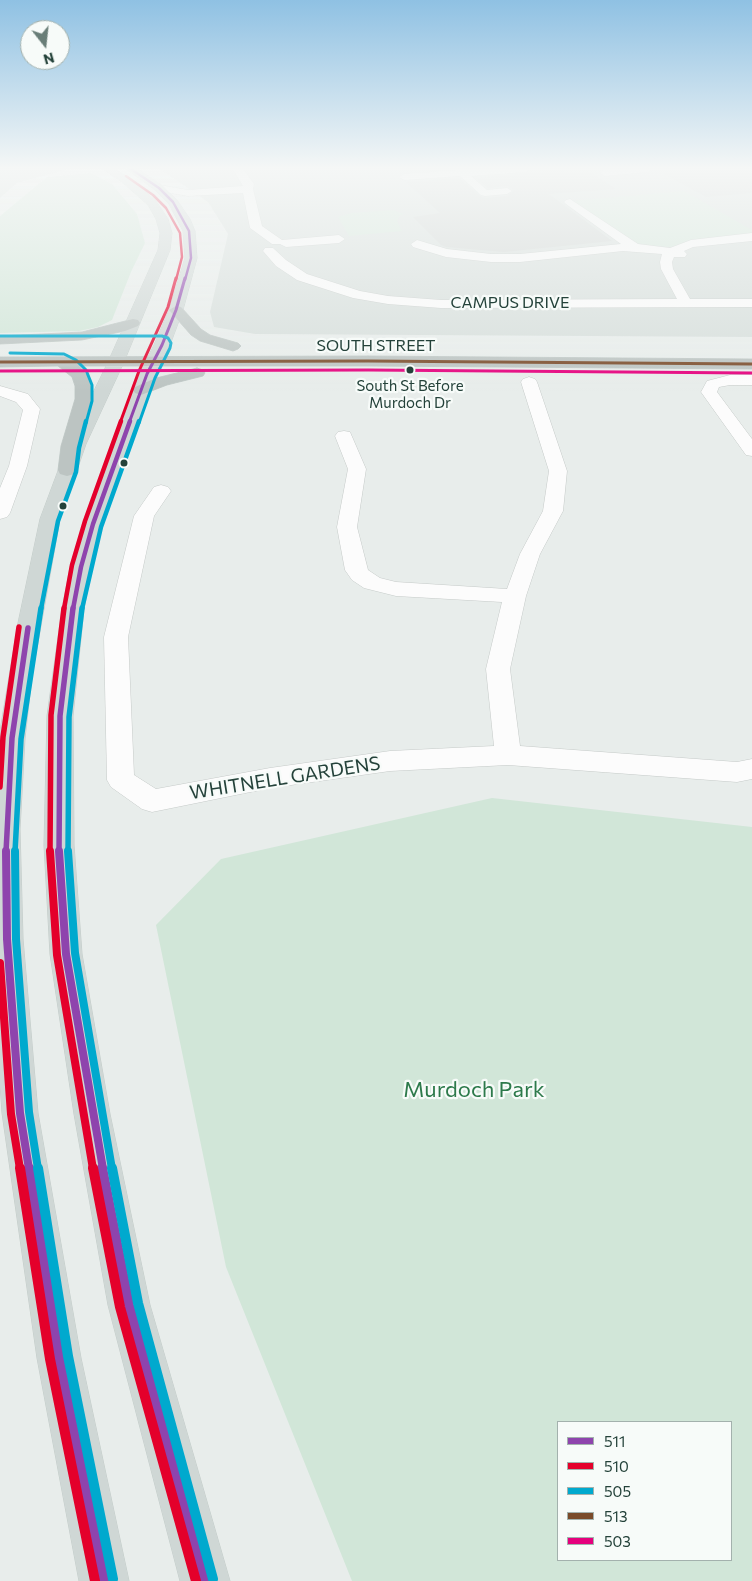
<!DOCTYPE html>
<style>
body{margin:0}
#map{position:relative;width:752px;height:1581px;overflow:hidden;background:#e8edeb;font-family:Commissioner,sans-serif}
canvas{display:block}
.legend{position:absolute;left:557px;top:1421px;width:175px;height:140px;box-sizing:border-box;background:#f7fbf9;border:1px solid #a3b1ad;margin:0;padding:6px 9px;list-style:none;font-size:15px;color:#24423a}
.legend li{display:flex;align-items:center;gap:10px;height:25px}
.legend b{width:25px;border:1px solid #a3b1ad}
.north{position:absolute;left:20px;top:20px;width:50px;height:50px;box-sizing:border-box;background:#f7fbf9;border:1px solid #a3b1ad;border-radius:50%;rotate:164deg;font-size:14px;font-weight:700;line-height:20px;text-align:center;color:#24423a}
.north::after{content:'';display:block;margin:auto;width:18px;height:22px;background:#697e78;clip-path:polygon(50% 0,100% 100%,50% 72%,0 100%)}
</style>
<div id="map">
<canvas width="752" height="1581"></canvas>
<ul class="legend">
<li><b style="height:6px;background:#8e44ad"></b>511</li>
<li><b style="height:6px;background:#e4002b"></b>510</li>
<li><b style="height:6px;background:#00a9ce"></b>505</li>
<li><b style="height:6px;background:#7a4b2a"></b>513</li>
<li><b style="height:6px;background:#e5007d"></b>503</li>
</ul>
<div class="north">N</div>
</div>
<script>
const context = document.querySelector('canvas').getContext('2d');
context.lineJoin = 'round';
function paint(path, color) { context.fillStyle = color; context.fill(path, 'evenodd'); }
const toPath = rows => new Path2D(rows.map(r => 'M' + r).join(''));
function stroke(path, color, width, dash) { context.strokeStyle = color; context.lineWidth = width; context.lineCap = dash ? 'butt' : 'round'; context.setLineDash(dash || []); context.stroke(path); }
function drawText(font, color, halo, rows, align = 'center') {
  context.font = font + ' Commissioner,sans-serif'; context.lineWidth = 4.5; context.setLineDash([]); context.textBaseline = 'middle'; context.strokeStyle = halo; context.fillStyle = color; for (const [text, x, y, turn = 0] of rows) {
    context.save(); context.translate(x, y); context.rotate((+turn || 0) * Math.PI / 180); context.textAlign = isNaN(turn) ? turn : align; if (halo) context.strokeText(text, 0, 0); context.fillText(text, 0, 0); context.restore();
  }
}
paint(toPath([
 [0,169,69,169,17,183,0,198],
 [160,169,752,169,752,337,255,334,214,327,210,312,228,234,208,202]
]), '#d6dedb');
paint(toPath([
 [91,173,112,184,137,214,145,243,131,272,112,320,98,327,79,331,0,333,0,216,47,177],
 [684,191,752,230,752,236,689,242,672,247,641,246,572,201],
 [393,210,404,214,400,215,397,221,402,231,349,236,338,217,351,213],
 [492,798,752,827,752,1581,352,1581,226,1267,156,925,221,859],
 [558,1422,731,1422,731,1560,558,1560]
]), '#d1e6d8');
paint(toPath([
 [655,169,752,169,752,193,706,197],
 [562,170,566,172,590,172,616,189,549,194,612,241,504,252,446,247,441,245,413,217,440,213,406,182,459,178,480,196,485,198,507,196,514,190,507,186,488,188,476,178]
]), '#cfd4d2');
const minor = toPath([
 [233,169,243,169,254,184,253,189,262,226,282,240,339,235,345,239,339,243,286,247,280,244,272,244,250,228,243,193,188,196,159,191,154,188,159,185,188,190,243,186,233,169],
 [476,169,530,169,525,172,471,176,487,190,507,188,512,191,507,194,485,196,481,195,460,176,404,180,399,177,404,174,476,169],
 [613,169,652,169,647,172,605,176,600,173,601,171,613,169],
 [570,199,638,244,670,248,691,240,752,233,752,241,693,247,684,251,687,254,685,257,674,257,672,262,673,269,690,299,752,299,752,307,441,308,388,304,353,298,297,280,276,266,263,251,265,248,273,248,286,260,307,274,360,291,388,296,441,300,677,299,661,269,660,262,662,254,623,251,520,262,491,262,446,257,413,247,411,244,417,240,447,249,491,254,520,254,621,244,566,204,564,202,566,200,570,199],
 [730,375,752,375,752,385,730,385,719,387,717,392,752,439,752,456,746,455,701,392,707,381,730,375],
 [529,377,535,379,537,382,567,471,563,511,540,554,526,596,510,669,520,746,737,762,752,759,752,779,737,782,508,765,390,771,270,788,152,812,142,809,111,787,107,780,104,637,134,516,154,487,161,485,168,487,171,491,154,516,128,637,134,775,156,789,270,768,390,751,494,746,486,669,502,602,396,596,364,588,352,580,345,570,337,527,348,469,335,436,338,432,344,431,350,432,366,469,357,527,368,570,380,578,396,582,507,589,520,554,543,511,549,471,521,382,523,379,529,377],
 [0,386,28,394,40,409,27,466,10,513,7,517,0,519,0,488,9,466,23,410,16,402,0,396,0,386]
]);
const major = toPath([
 [103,169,115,169,131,179,156,201,168,219,172,233,170,250,124,362,86,444,60,519,32,676,25,738,20,829,23,939,38,1113,81,1358,129,1581,79,1581,37,1358,2,1113,0,1084,0,731,18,623,40,519,68,444,108,362,158,250,160,233,156,219,148,205,123,183,103,169],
 [126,169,138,169,163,186,177,200,190,219,195,231,197,258,183,310,170,345,155,374,103,524,92,567,84,609,73,716,74,845,82,954,110,1114,150,1305,230,1581,180,1581,108,1305,74,1114,50,954,44,845,47,716,62,609,70,567,83,524,139,374,154,345,169,310,185,258,183,231,169,204,155,190,126,169]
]);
const highway = toPath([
 [176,306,181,307,201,329,210,335,238,343,241,346,238,349,233,351,200,341,191,335,169,310,176,306],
 [133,319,138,320,140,323,138,326,125,331,82,340,0,344,0,336,82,332,133,319],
 [368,356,752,359,752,369,368,366,79,366,87,375,91,386,91,399,79,446,76,470,74,474,67,476,60,474,58,470,61,446,75,399,75,386,72,377,58,366,0,367,0,357,368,356],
 [197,368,203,370,205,373,203,376,167,385,141,395,135,393,133,390,135,387,156,378,197,368]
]);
stroke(minor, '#c5cac8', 1);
stroke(major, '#c3ccc9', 1);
stroke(highway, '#c3ccc9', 1);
paint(minor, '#fcfcfc');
paint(major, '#cfd7d5');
paint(highway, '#bcc4c2');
stroke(toPath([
 [131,169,159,188,173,202,189,231,191,258,185,280]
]), '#8e44ad', 2.5);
stroke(toPath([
 [129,423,147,374,162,345,176,310,185,278]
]), '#8e44ad', 3);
stroke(toPath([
 [73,609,81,567,93,524,130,421]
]), '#8e44ad', 4.5);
stroke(toPath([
 [6,852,12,738,28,628],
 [59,852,60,716,73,608]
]), '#8e44ad', 5.5);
stroke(toPath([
 [6,851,7,939,20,1113,29,1169],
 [59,851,66,954,103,1169]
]), '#8e44ad', 8);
stroke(toPath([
 [29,1168,59,1358,104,1581],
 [102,1168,129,1305,205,1581]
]), '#8e44ad', 10);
stroke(toPath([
 [126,176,153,195,166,208,180,233,182,257,176,280]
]), '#e4002b', 2.5);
stroke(toPath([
 [120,423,139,371,168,307,176,278]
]), '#e4002b', 3);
stroke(toPath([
 [64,609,72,565,85,521,121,421]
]), '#e4002b', 4.5);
stroke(toPath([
 [0,787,3,737,19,627],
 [50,852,51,715,64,608]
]), '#e4002b', 5.5);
stroke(toPath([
 [50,851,57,955,93,1169],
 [0,963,11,1114,20,1169]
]), '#e4002b', 8);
stroke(toPath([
 [20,1168,50,1359,95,1581],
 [93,1168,120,1307,196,1581]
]), '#e4002b', 10);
stroke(toPath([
 [0,336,162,336,168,338,171,343,170,348,155,378,139,423],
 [10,353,64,354,76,360,86,370,92,385,92,401,86,423]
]), '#00a9ce', 3);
stroke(toPath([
 [41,609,58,521,76,472,79,448,86,421],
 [82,609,101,527,139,421]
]), '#00a9ce', 4.5);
stroke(toPath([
 [15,852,21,739,41,608],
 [68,852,69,717,82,608]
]), '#00a9ce', 5.5);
stroke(toPath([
 [15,851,16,939,29,1112,38,1169],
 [68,851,75,953,112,1169]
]), '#00a9ce', 8);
stroke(toPath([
 [38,1168,68,1356,113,1579],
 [112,1168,138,1303,213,1579]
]), '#00a9ce', 10);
stroke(toPath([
 [0,362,368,361,752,364]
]), '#7a4b2a', 3);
stroke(toPath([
 [0,371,368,370,752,373]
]), '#e5007d', 3);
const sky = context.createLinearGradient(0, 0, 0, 391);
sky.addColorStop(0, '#8fc1e3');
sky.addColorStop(0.43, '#f5f7f6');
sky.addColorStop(1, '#f5f7f600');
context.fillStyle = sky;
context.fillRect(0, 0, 752, 391);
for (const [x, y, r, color] of [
 [410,370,4.5,"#24423a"],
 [124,463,4.5,"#24423a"],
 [63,506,4.5,"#24423a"]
]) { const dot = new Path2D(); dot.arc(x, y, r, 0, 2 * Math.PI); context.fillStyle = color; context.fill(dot); stroke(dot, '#f7fbf9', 2); }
drawText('15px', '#24423a', '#f7fbf9', [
 ["South St Before",410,386],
 ["Murdoch Dr",410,403]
]);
drawText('16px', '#24423a', '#f7fbf9', [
 ["CAMPUS DRIVE",510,303],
 ["SOUTH STREET",376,346]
]);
drawText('19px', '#24423a', '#f7fbf9', [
 ["WHITNELL GARDENS",285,778,-9]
]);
drawText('22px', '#2d7a4b', '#f7fbf9', [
 ["Murdoch Park",474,1090]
]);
</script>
